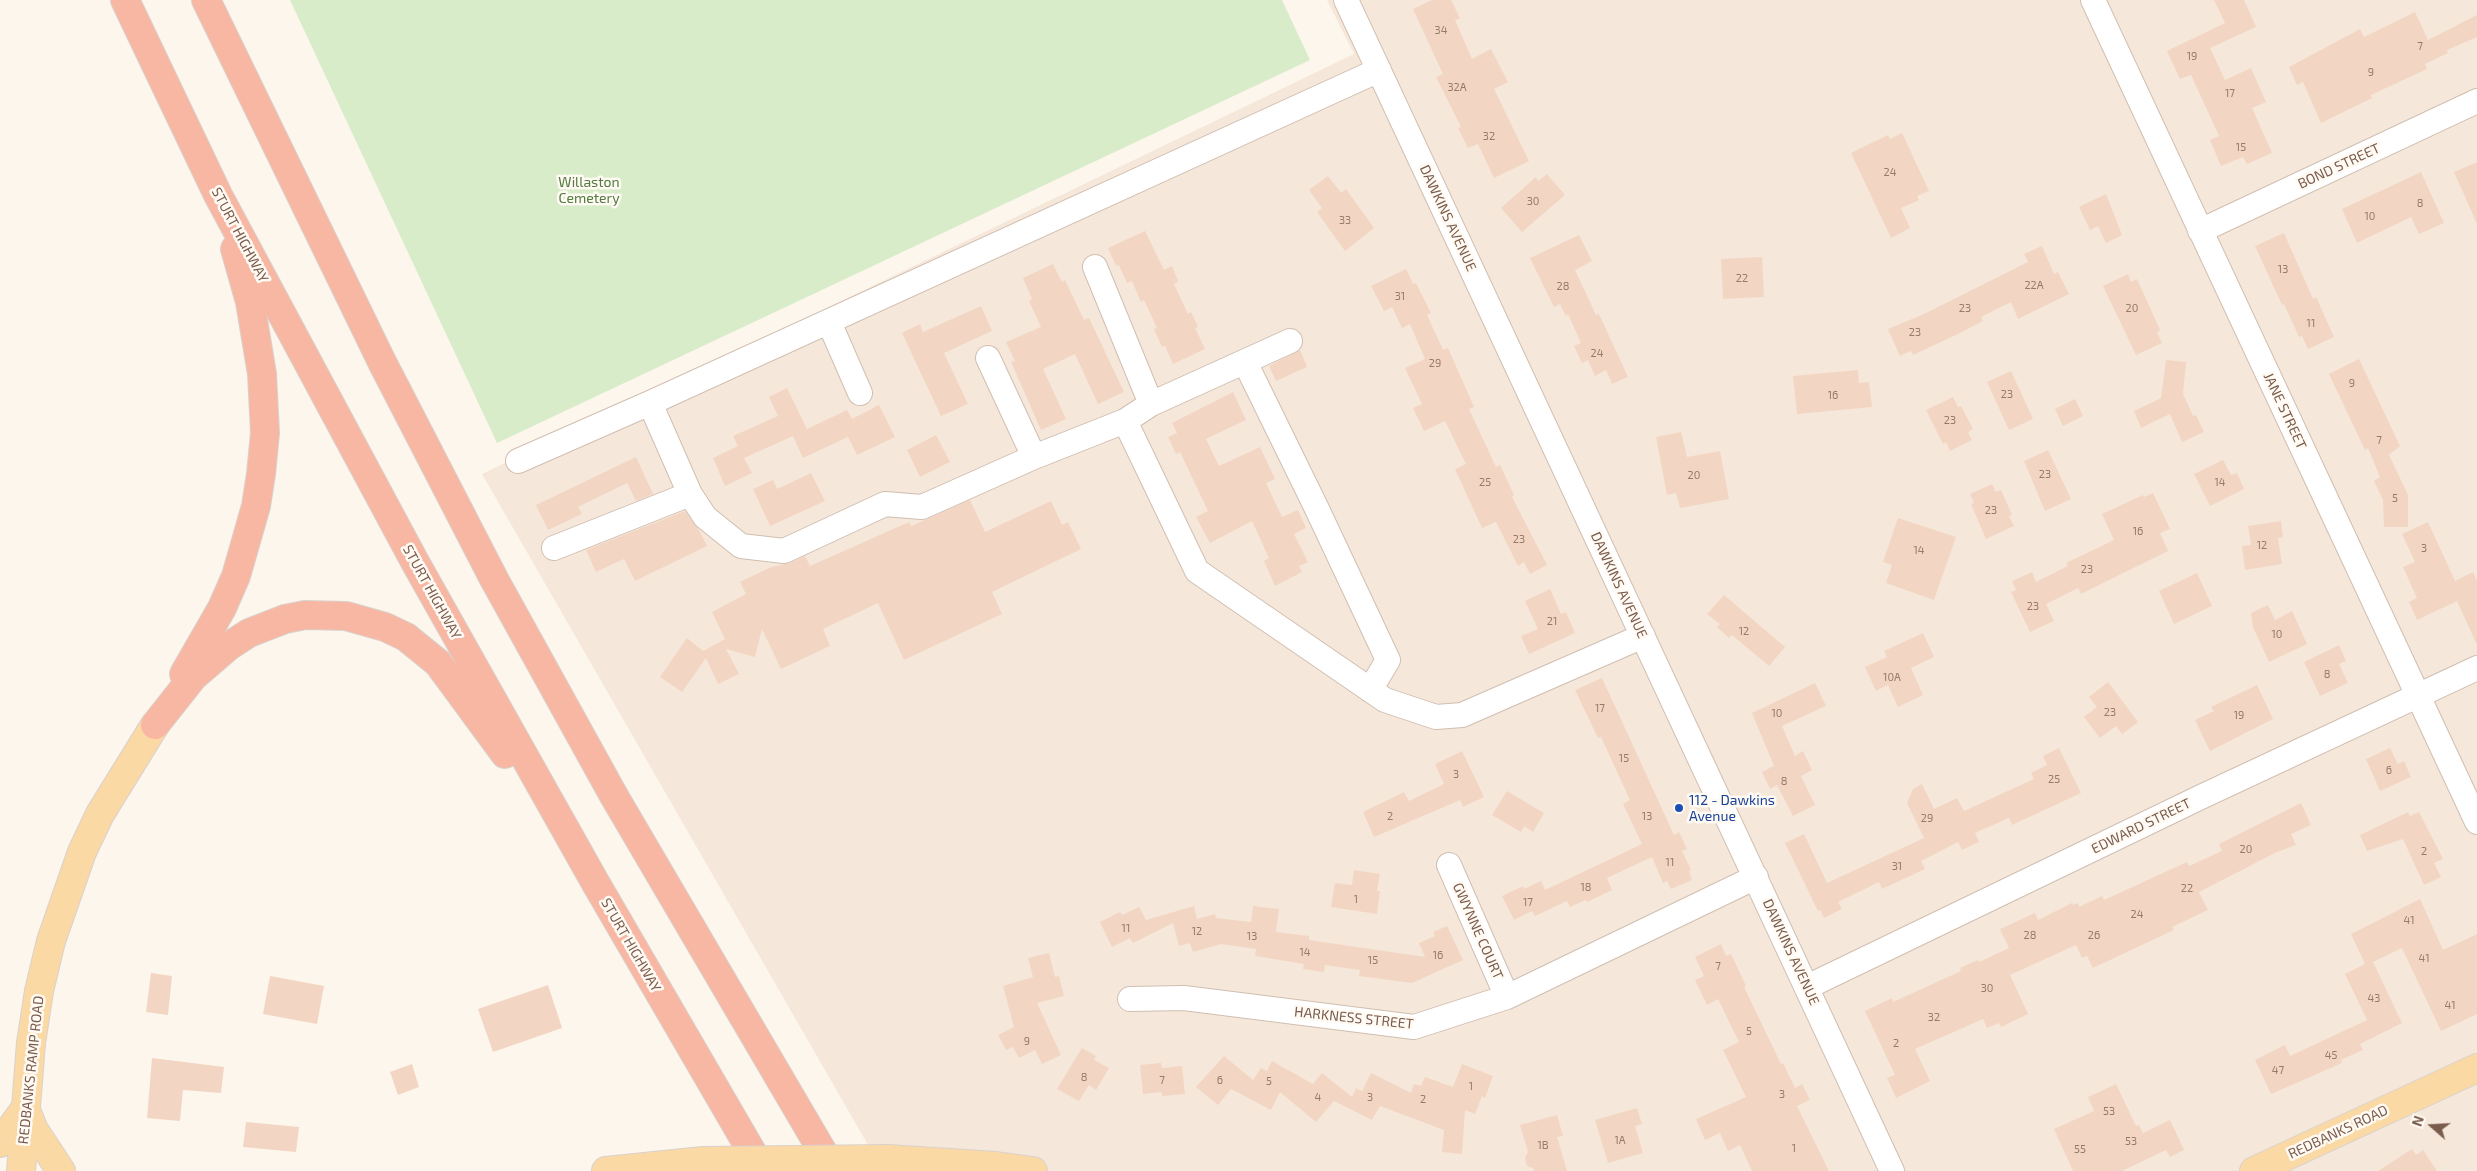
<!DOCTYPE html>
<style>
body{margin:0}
#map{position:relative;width:2477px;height:1171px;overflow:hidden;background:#fdf6ec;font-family:"Exo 2",sans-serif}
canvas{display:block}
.north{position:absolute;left:2407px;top:1101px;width:50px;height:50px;-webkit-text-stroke:4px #fffaf3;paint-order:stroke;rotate:289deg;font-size:14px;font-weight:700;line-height:20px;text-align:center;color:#7a5c4d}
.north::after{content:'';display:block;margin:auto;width:18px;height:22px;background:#7a5c4d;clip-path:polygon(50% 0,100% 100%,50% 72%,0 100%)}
</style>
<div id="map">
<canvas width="2477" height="1171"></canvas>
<div class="north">N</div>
</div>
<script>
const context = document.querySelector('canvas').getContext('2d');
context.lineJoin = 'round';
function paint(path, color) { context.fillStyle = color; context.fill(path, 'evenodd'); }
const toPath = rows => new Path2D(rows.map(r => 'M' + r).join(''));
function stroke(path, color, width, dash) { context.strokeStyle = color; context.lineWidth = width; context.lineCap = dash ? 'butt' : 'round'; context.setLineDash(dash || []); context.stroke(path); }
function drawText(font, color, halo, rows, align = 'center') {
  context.font = font + ' "Exo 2",sans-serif'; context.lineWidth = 5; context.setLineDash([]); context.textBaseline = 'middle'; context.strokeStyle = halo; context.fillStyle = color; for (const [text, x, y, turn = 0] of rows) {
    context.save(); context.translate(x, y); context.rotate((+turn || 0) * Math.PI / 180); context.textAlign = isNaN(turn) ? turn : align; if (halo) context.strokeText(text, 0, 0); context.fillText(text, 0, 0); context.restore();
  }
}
paint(toPath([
 [1327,0,2477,0,2477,1171,883,1171,482,474,1354,54]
]), '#f5e8da');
paint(toPath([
 [290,0,1282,0,1310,60,497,443]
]), '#d8ecc9');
paint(toPath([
 [1432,0,1451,0,1460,18,1455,20,1472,59,1491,49,1508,82,1494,89,1529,161,1494,178,1478,144,1468,148,1458,128,1461,127,1436,77,1443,74,1413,9],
 [2214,0,2244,0,2256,27,2210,48,2225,80,2251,68,2266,102,2252,108,2272,153,2247,164,2243,157,2221,166,2210,140,2219,136,2191,75,2180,79,2167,51,2225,23],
 [2415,12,2428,40,2477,15,2477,37,2447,50,2448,53,2425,64,2427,69,2371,95,2372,98,2321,123,2303,82,2297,85,2289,67,2360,29,2364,37],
 [1902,133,1929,191,1917,196,1919,200,1901,208,1910,228,1891,238,1851,153,1888,135,1890,139],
 [2477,162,2477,224,2454,172],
 [2421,172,2444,223,2419,234,2411,217,2357,243,2342,209],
 [1547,174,1565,195,1522,232,1501,208,1536,177,1538,181],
 [1328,176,1341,193,1346,189,1374,228,1345,251,1317,212,1322,208,1309,190],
 [2106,194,2122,235,2106,243,2098,226,2090,230,2079,207],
 [1145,231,1164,270,1172,266,1178,281,1174,284,1188,314,1191,312,1198,327,1195,328,1205,349,1173,364,1165,346,1162,347,1154,329,1157,328,1144,300,1141,302,1132,281,1127,283,1119,265,1116,266,1108,248],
 [2284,233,2313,299,2316,297,2334,337,2308,349,2302,336,2299,337,2284,304,2282,305,2255,246],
 [1579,235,1592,261,1575,270,1596,315,1599,314,1628,377,1612,384,1606,370,1595,376,1588,360,1582,363,1574,346,1581,343,1568,314,1566,316,1560,304,1554,307,1530,258],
 [2042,246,2054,274,2058,272,2069,294,2018,319,2011,302,1981,317,1983,321,1958,334,1913,355,1911,351,1900,356,1888,329,1924,314,2028,262,2024,254],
 [1762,257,1764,297,1723,299,1721,259],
 [1053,264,1062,282,1065,280,1084,320,1089,318,1124,392,1098,404,1075,354,1043,369,1066,419,1041,430,1011,362,1015,361,1006,342,1041,327,1029,301,1032,299,1023,278],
 [1406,269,1413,284,1416,283,1431,313,1427,315,1443,350,1448,348,1474,407,1469,409,1496,467,1500,465,1514,495,1512,497,1547,565,1530,574,1524,562,1518,566,1496,522,1482,528,1455,469,1466,464,1445,421,1424,431,1413,408,1422,404,1405,368,1425,359,1410,324,1402,328,1392,307,1384,311,1371,286],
 [2128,274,2131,282,2137,279,2160,330,2157,332,2162,343,2136,355,2103,286],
 [981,306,992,331,944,353,968,404,941,416,902,333,920,324,923,332],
 [1300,350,1307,367,1276,381,1269,366],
 [2359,359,2400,446,2389,455,2408,495,2408,527,2384,527,2383,500,2374,481,2380,477,2368,448,2365,450,2329,374],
 [2166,360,2186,362,2183,394,2193,416,2196,415,2204,432,2182,442,2170,414,2141,428,2134,411,2161,398],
 [1858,370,1859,383,1869,382,1872,407,1797,414,1793,376],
 [2011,371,2033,419,2009,430,1987,382],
 [787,388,807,429,847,410,852,419,879,405,895,437,857,455,848,437,803,458,793,436,744,458,752,473,725,486,713,458,738,446,733,436,778,416,769,397],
 [1233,392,1246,420,1206,439,1219,466,1260,447,1275,479,1266,483,1282,517,1298,510,1306,528,1294,534,1308,562,1299,566,1302,572,1275,586,1264,561,1269,558,1252,521,1210,543,1196,517,1208,511,1180,452,1176,454,1168,437,1177,433,1172,423],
 [1953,397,1958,407,1961,406,1973,429,1968,432,1972,440,1950,451,1946,442,1943,444,1926,410],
 [2075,399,2083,416,2063,426,2055,409],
 [1681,432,1687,457,1720,451,1729,499,1680,508,1676,493,1667,495,1656,437],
 [936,435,950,462,920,477,907,450],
 [2048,450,2071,499,2045,511,2024,461],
 [636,457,653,494,636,501,627,483,578,507,582,514,548,530,536,505],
 [2223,460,2231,475,2237,473,2244,489,2210,506,2194,474],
 [811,473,825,501,770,526,753,489,773,480,777,489],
 [1992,484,1996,492,2001,490,2012,515,2009,516,2014,526,1986,539,1971,504,1974,503,1970,494],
 [2153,493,2170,529,2160,533,2168,551,2081,594,2078,588,2046,604,2054,621,2030,632,2011,592,2016,590,2012,581,2032,572,2036,582,2068,566,2066,563,2114,540,2102,514,2143,495,2144,497],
 [970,500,985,532,1051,501,1062,525,1068,522,1081,549,992,592,1002,614,904,660,878,603,823,629,830,646,781,669,762,629,755,657,726,649,739,674,718,684,706,658,682,692,660,677,687,638,703,651,725,639,712,612,746,594,740,582,771,567,790,563,805,556,810,566,909,522,911,526],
 [685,511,699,530,707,546,635,581,624,559,596,572,586,550],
 [1898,518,1956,537,1934,600,1886,583,1892,565,1883,562],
 [2281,521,2283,537,2278,538,2282,564,2245,570,2242,546,2251,545,2248,526],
 [2428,522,2455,581,2473,572,2477,581,2477,645,2457,601,2417,620,2409,602,2417,598,2403,567,2415,562,2402,534],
 [2197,573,2212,606,2174,624,2159,591],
 [1550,589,1561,614,1566,612,1575,633,1529,654,1521,636,1538,629,1525,601],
 [1724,595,1785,647,1769,666,1732,635,1729,638,1717,627,1720,624,1707,614],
 [2268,605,2275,620,2292,611,2307,644,2269,662,2253,627,2251,613],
 [1923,633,1934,657,1911,668,1923,695,1898,707,1888,685,1876,691,1865,667,1887,657,1884,651],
 [2339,645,2346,661,2339,664,2348,683,2320,696,2304,662],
 [1602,678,1674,835,1679,832,1687,849,1682,851,1691,870,1689,871,1692,880,1671,889,1667,881,1663,883,1652,857,1607,878,1612,890,1587,902,1586,900,1570,907,1567,901,1535,916,1532,911,1514,920,1502,896,1523,886,1524,889,1541,881,1545,890,1642,844,1623,804,1630,800,1601,737,1598,738,1575,690],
 [2108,682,2138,722,2122,734,2116,726,2100,738,2084,717,2097,707,2089,697],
 [1815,683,1826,706,1782,726,1795,756,1803,751,1812,770,1801,776,1815,805,1793,816,1777,785,1770,789,1762,772,1774,766,1752,713],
 [2257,685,2273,719,2210,751,2195,720,2214,711,2211,707],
 [2059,748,2081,793,2012,825,2009,818,1975,833,1979,842,1962,850,1958,842,1921,861,1925,869,1882,889,1879,882,1838,902,1842,909,1824,918,1820,910,1818,911,1785,843,1804,834,1827,883,1924,838,1907,803,1913,789,1922,784,1934,809,1957,798,1964,811,2034,779,2031,773,2047,765,2043,756],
 [2390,748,2398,764,2404,761,2411,777,2380,791,2366,759],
 [1462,751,1484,797,1463,807,1460,800,1374,837,1363,812,1404,792,1409,801,1444,784,1435,764],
 [1507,791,1544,813,1533,832,1524,826,1521,832,1492,815],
 [2301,803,2311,825,2291,834,2296,845,2277,852,2199,892,2208,910,2172,927,2174,930,2093,968,2087,956,2082,958,2076,945,2010,975,2028,1014,2001,1027,1999,1023,1987,1028,1983,1019,1915,1049,1930,1081,1896,1098,1887,1078,1895,1075,1865,1011,1892,998,1893,1002,1961,971,1960,968,1978,960,1979,962,2009,948,2000,929,2035,913,2038,920,2072,903,2073,905,2078,903,2079,907,2102,896,2104,900,2187,862,2189,866,2222,851,2219,844],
 [2408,812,2410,816,2419,812,2443,859,2434,863,2441,877,2424,885,2403,839,2367,851,2360,835],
 [1354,870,1380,874,1377,891,1380,891,1377,914,1331,907,1335,883,1352,885],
 [2420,899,2443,950,2477,934,2477,1014,2441,1031,2402,948,2373,962,2402,1023,2360,1044,2363,1050,2341,1060,2342,1063,2271,1094,2255,1060,2285,1045,2290,1056,2367,1020,2345,974,2365,964,2351,934],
 [1194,906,1197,919,1215,914,1216,918,1251,922,1253,906,1279,909,1276,932,1309,936,1309,940,1425,957,1419,943,1435,936,1433,932,1447,926,1463,960,1412,983,1359,976,1360,970,1325,965,1324,972,1303,969,1304,964,1255,956,1256,949,1221,944,1193,952,1190,943,1179,946,1173,923,1133,943,1130,938,1112,947,1100,922,1120,912,1122,915,1139,907,1146,920],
 [1721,944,1726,956,1731,954,1746,986,1744,987,1781,1064,1783,1063,1795,1088,1802,1084,1810,1100,1797,1106,1829,1171,1752,1171,1740,1145,1728,1151,1720,1133,1705,1140,1696,1119,1746,1097,1723,1050,1739,1042,1718,999,1707,1005,1695,980,1704,976,1695,957],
 [1049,953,1055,977,1059,976,1064,996,1037,1003,1061,1055,1042,1064,1035,1050,1019,1058,1013,1047,1006,1050,998,1035,1014,1027,1003,986,1033,977,1028,958],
 [151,973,172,976,168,1015,146,1012],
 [270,976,324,986,317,1024,263,1014],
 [548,985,562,1028,493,1052,478,1009],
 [1082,1048,1096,1056,1094,1060,1109,1068,1096,1090,1089,1085,1079,1101,1057,1089],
 [1224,1056,1253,1080,1261,1068,1267,1071,1272,1061,1313,1084,1322,1073,1352,1097,1356,1088,1362,1091,1371,1073,1411,1093,1414,1084,1421,1086,1425,1077,1453,1087,1462,1064,1493,1076,1485,1098,1482,1096,1475,1114,1465,1110,1462,1154,1442,1152,1444,1130,1380,1106,1372,1120,1334,1101,1316,1122,1280,1092,1271,1110,1231,1089,1218,1105,1196,1087],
 [152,1058,224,1067,221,1093,183,1090,180,1121,147,1118],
 [1161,1063,1162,1068,1182,1066,1185,1094,1162,1096,1162,1092,1143,1094,1140,1065],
 [412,1064,419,1087,398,1095,390,1072],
 [2116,1084,2136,1126,2139,1125,2143,1133,2170,1120,2184,1150,2170,1157,2166,1150,2122,1171,2073,1171,2054,1129,2094,1111,2088,1097],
 [1637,1108,1642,1124,1635,1126,1643,1153,1608,1163,1595,1120],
 [1557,1115,1563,1136,1557,1137,1567,1171,1534,1171,1533,1168,1527,1166,1525,1158,1528,1152,1520,1125],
 [246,1122,299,1127,296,1152,243,1147],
 [2412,1149,2416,1155,2423,1150,2437,1171,2378,1171]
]), '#f3d5c3');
const minor = toPath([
 [1346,0,1892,1171],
 [2093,0,2477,822],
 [2200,231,2477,101],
 [1095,267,1151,404],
 [829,322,860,393],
 [988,358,1034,457],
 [1245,362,1317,509,1388,660,1370,690],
 [650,403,690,494,705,517,741,546,784,551,885,504,922,507,1034,457,1125,421,1151,404,1290,341],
 [1125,421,1197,571,1385,700,1436,717,1462,715,1643,636],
 [518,461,650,403,1379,70],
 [554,548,690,494],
 [1449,865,1507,997],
 [1807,987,2203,796,2477,668],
 [1130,999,1184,998,1414,1027,1507,997,1756,877]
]);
const major = toPath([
 [26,1110,34,1130,61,1171],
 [0,1143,25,1109],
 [888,1159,996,1166,1033,1171],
 [21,1171,31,1043,39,991,51,941,82,852,100,814,155,725],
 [606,1171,703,1161],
 [2254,1171,2477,1068]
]);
const highway = toPath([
 [125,0,218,195,415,562,595,882,763,1171],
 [206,0,382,362,494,579,614,796,834,1171],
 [184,674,222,608,236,576,256,506,261,474,265,433,262,374,250,302,235,249],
 [155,725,193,677,229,646,249,633,285,619,305,615,346,616,385,627,406,637,438,663,505,754]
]);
stroke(minor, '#d1beb0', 26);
stroke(major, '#dad1cd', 30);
stroke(highway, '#dad1cd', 30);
stroke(minor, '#fff', 24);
stroke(major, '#fbd9a5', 28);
stroke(highway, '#f7b7a3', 28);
const majorBridge = toPath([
 [703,1161,888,1159]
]);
stroke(majorBridge, '#dad1cd', 30, []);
stroke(majorBridge, '#fbd9a5', 28);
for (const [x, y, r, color] of [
 [1679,808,5,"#1a4fb4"]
]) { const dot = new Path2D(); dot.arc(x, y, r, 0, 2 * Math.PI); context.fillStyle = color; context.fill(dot); stroke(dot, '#fffaf3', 2); }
drawText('11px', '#987a6a', null, [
 ["34",1441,30],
 ["7",2420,46],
 ["19",2192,56],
 ["9",2371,72],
 ["32A",1457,87],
 ["17",2230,93],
 ["32",1489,136],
 ["15",2241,147],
 ["24",1890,172],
 ["30",1533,201],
 ["8",2420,203],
 ["10",2370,216],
 ["33",1345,220],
 ["13",2283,269],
 ["22",1742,278],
 ["22A",2034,285],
 ["28",1563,286],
 ["31",1400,296],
 ["23",1965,308],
 ["20",2132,308],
 ["11",2311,323],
 ["23",1915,332],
 ["24",1597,353],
 ["29",1435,363],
 ["9",2352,383],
 ["23",2007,394],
 ["16",1833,395],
 ["23",1950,420],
 ["7",2379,440],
 ["23",2045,474],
 ["20",1694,475],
 ["25",1485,482],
 ["14",2220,482],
 ["5",2395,498],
 ["23",1991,510],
 ["16",2138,531],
 ["23",1519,539],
 ["12",2262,545],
 ["3",2424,548],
 ["14",1919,550],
 ["23",2087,569],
 ["23",2033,606],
 ["21",1552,621],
 ["12",1744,631],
 ["10",2277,634],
 ["8",2327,674],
 ["10A",1892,677],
 ["17",1600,708],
 ["23",2110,712],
 ["10",1777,713],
 ["19",2239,715],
 ["15",1624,758],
 ["6",2389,770],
 ["3",1456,774],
 ["25",2054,779],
 ["8",1784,781],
 ["2",1390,816],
 ["13",1647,816],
 ["29",1927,818],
 ["20",2246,849],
 ["2",2424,851],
 ["11",1670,862],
 ["31",1897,866],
 ["18",1586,887],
 ["22",2187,888],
 ["1",1356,899],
 ["17",1528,902],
 ["24",2137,914],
 ["41",2409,920],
 ["11",1126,928],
 ["12",1197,931],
 ["28",2030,935],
 ["26",2094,935],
 ["13",1252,936],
 ["14",1305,952],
 ["16",1438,955],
 ["41",2424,958],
 ["15",1373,960],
 ["7",1718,966],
 ["30",1987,988],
 ["43",2374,998],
 ["41",2450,1005],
 ["32",1934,1017],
 ["5",1749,1031],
 ["9",1027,1041],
 ["2",1896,1043],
 ["45",2331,1055],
 ["47",2278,1070],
 ["8",1084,1077],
 ["7",1162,1080],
 ["6",1220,1080],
 ["5",1269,1081],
 ["1",1471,1086],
 ["3",1782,1094],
 ["4",1318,1097],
 ["3",1370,1097],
 ["2",1423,1099],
 ["53",2109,1111],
 ["1A",1620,1140],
 ["53",2131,1141],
 ["1B",1543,1145],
 ["1",1794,1148],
 ["55",2080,1149]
]);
drawText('14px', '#7a5c4d', '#fffaf3', [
 ["BOND STREET",2339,166,-25],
 ["DAWKINS AVENUE",1448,218,65],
 ["STURT HIGHWAY",240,235,62],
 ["JANE STREET",2285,411,65],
 ["DAWKINS AVENUE",1619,585,65],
 ["STURT HIGHWAY",432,592,61],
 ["EDWARD STREET",2141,826,-26],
 ["GWYNNE COURT",1478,931,66],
 ["STURT HIGHWAY",631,945,60],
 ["DAWKINS AVENUE",1791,952,65],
 ["HARKNESS STREET",1354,1018,6],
 ["REDBANKS RAMP ROAD",31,1070,-84],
 ["REDBANKS ROAD",2338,1132,-25]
]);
drawText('14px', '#537a41', '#fffaf3', [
 ["Willaston",589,182],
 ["Cemetery",589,198]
]);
drawText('14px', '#164399', '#fffaf3', [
 ["112 - Dawkins",1689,800],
 ["Avenue",1689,816]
], 'left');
</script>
